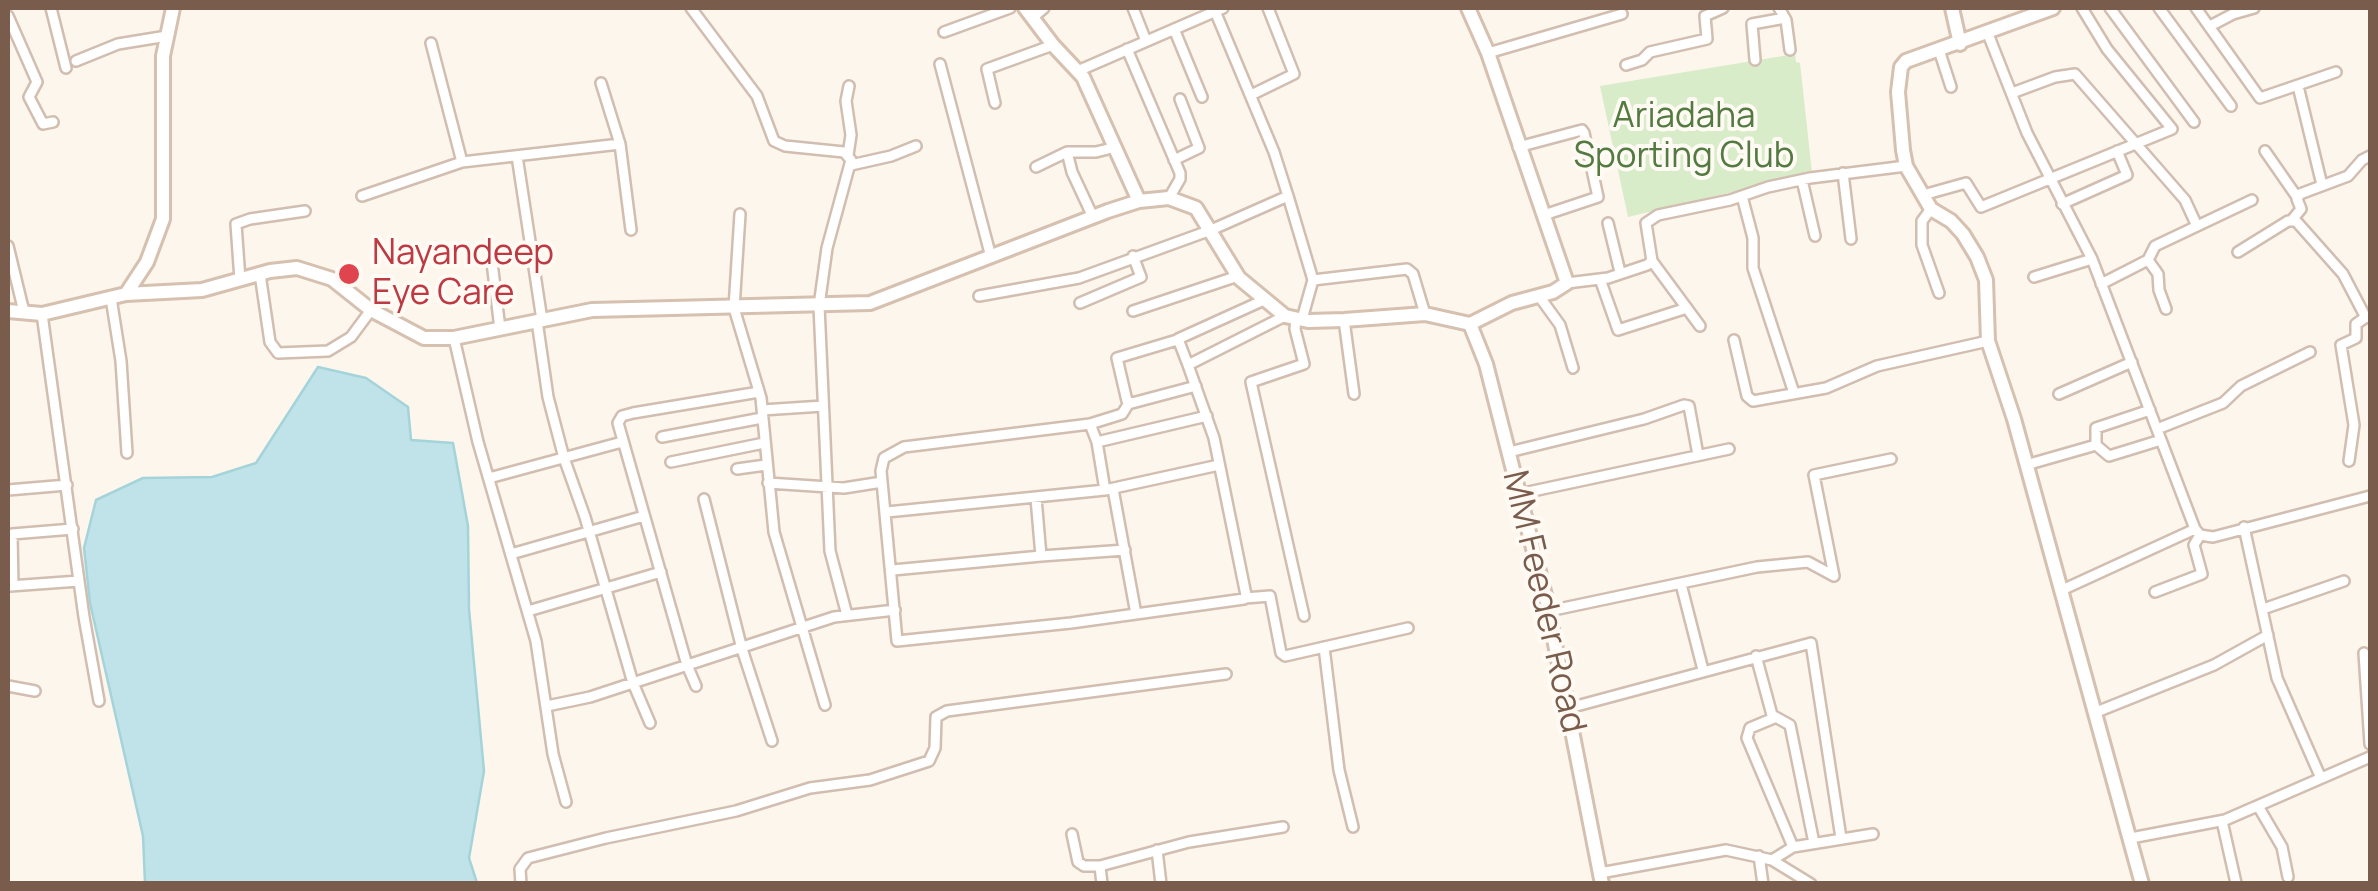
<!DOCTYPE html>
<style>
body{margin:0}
#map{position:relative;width:2378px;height:891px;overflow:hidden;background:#fdf6ec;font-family:Manrope,sans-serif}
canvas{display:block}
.frame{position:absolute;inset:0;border:10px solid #7a5c4d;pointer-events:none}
</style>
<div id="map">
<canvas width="2378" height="891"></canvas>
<div class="frame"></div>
</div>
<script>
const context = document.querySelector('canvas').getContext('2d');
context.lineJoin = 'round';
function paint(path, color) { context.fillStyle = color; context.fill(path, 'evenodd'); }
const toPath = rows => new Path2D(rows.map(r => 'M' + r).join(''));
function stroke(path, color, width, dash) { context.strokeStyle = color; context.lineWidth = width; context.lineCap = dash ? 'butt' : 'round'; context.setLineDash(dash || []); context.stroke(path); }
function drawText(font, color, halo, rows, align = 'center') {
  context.font = font + ' Manrope,sans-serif'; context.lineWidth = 8; context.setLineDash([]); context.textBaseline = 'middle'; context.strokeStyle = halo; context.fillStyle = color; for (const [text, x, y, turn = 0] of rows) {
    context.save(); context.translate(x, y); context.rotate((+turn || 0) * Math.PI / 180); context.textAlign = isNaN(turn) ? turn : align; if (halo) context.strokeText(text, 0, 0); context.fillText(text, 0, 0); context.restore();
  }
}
paint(toPath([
 [1795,54,1796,62,1800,63,1812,173,1628,217,1600,86]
]), '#d8ecc9');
const water = toPath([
 [318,367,366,378,408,407,411,440,453,443,468,526,469,609,484,771,469,858,477,883,145,883,143,836,90,603,84,548,96,500,143,478,212,477,256,463,318,367]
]);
paint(water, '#bfe3e8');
stroke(water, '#a5d3da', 2.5);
const street = toPath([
 [51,8,66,68],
 [691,8,757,96,774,141,785,146,844,152,851,160,827,248,819,306,830,551,847,615],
 [1133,8,1146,41],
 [1779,8,1786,20,1790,50],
 [2110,8,2194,122],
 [2159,8,2231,106],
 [2196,8,2260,98,2336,72],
 [8,16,37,82,29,97,43,124,53,122],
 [1032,18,1044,8],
 [2210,26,2233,14,2254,8],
 [1174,29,1202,97],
 [944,32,1010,8],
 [1988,34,2027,133,2092,259,2195,529,2200,535,2213,537,2370,496],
 [431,43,462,162],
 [1127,49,1180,173,1180,179,1169,198],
 [1939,50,1951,87],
 [1488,53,1622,14],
 [1755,60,1752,24,1785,18],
 [76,61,118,44,167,36],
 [940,64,991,257],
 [1626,65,1642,60,1650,52,1707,39,1705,16,1723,8],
 [1080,70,1223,8],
 [601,83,620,144,631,230],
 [2298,86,2322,185],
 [2012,93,2055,77,2075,74,2185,200,2197,226],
 [1251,95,1294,74,1268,8],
 [995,103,987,69,1053,45],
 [1518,147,1582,130,1584,133,1598,197,1544,215],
 [2265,151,2297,197],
 [1067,152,1072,172,1093,217],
 [848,155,851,135,846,101,849,86],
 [517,156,542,320],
 [1174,160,1199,148,1180,99],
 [851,165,891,156,916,146],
 [1036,167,1067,152,1096,152,1116,147],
 [1843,173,1851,239],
 [1802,180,1815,236],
 [1923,195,1966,183,1981,207,2172,129,2107,49,2082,8],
 [362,196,462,162,620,144],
 [1288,196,1313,280,1407,269,1413,274,1425,314],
 [1742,196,1753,238,1753,268,1794,393],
 [2062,204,2127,175,2117,151],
 [1931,209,1922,221,1922,245,1939,293],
 [740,214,734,308,761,398,774,532,825,705],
 [2292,220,2301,209,2297,199,2300,194,2348,176,2362,160,2370,156],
 [1608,223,1620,272],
 [8,246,24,312],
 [2238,252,2288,221,2296,221,2343,274,2365,316,2370,318],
 [491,254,500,329],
 [2148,260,2158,274,2159,290,2166,309],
 [1652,261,1700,326],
 [260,274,270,342,278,353,328,351,351,337,371,310],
 [2034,277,2092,259],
 [1600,279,1618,330,1687,308],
 [240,280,236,224,250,219,305,211],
 [1567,283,1608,278,1647,265,1652,261,1646,223,1658,215,1730,200,1768,187,1810,178,1906,166],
 [2101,284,2148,260,2155,246,2252,200],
 [979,296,1079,278,1211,230,1288,196,1274,152,1215,11],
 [1539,296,1560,325,1573,368],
 [111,298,121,361,127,453],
 [1080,303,1141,277,1133,256],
 [1133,311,1238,276],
 [42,314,84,617,99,701],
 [1344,320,1354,394],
 [537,321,548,397,564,458,585,517,633,683,650,723],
 [454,338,478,442,536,641,553,754,566,802],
 [1177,340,1117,358,1127,401,1132,403,1196,386],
 [1734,340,1747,396,1753,401,1826,388,1877,366,1988,341],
 [1188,365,1178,339,1264,300],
 [2059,394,2132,362],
 [762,410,823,406],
 [1090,424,1122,414,1129,403],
 [2157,429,2223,403,2241,386,2310,352],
 [662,437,762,418],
 [1097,442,1090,424,904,447,884,458,881,471,897,641,1071,623,1244,599,1246,595,1214,438,1188,365,1285,316],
 [2096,445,2096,428,2150,410],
 [1509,452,1644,419,1684,405,1689,406,1698,455],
 [2349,461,2354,425,2341,345,2356,338,2356,324,2366,317],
 [671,462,764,443],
 [2026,465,2096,445,2109,456,2161,440],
 [737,469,766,465],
 [489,478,622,442],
 [768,483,844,488,882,482],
 [1113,489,1136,614],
 [8,490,67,485],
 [1105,490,1097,442,1207,416],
 [1519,494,1729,449],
 [704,499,742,649,772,741],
 [887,512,1105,490,1219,465],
 [2244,527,2277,678,2320,776],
 [511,554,644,516],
 [1041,556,1125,550],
 [893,570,1041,556,1036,498],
 [1834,576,1814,475,1891,459],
 [1681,584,1703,670],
 [10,586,79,581],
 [13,586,12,534,73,529],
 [2062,590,2195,529],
 [2155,592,2202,574,2194,545,2200,535],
 [1245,598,1270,596,1281,653,1285,656,1408,628],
 [2263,609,2344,581],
 [528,611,661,572],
 [1549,611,1757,567,1808,562,1834,576],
 [1304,616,1251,382,1304,364,1295,329,1296,319,1302,319,1313,280],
 [1324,647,1339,770,1353,827],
 [2364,653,2370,744],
 [1756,656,1772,715,1790,725,1814,843],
 [8,686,35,691],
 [696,686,687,665,618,423,622,416,633,413,759,392],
 [547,706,590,697,834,617,895,610],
 [1569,708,1811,643,1841,838],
 [2094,713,2214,665,2268,635],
 [1774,718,1750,728,1747,738,1793,847],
 [2258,806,2282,847,2288,877],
 [2222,821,2236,883],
 [1072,834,1078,862,1084,866,1100,866,1189,842,1283,827],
 [2131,838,2225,820,2370,757],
 [1157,850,1161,884],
 [1759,856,1763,884],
 [1772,860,1793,847,1873,834],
 [1100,866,1102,884],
 [1600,873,1726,850,1772,860,1811,884],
 [521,884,520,869,528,858,606,838,736,811,810,788,870,780,929,761,935,748,936,717,947,711,1226,674]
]);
const secondary = toPath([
 [1025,8,1053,45,1083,77,1139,201],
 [1468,8,1488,53,1567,283,1553,292,1512,303,1470,324],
 [1952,8,1960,44],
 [2053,8,1906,61,1901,67,1898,92,1903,150,1906,166,1931,209,1951,221,1963,234,1977,257,1986,280,1988,341,2014,419,2142,884],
 [126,294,147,262,163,219,163,56,173,8],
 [8,311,42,314,126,294,202,290,270,271,297,268,332,279,371,310,424,338,454,338,592,310,870,303,1108,211,1139,201,1169,198,1196,208,1239,278,1285,316,1308,321,1344,320,1425,314,1470,324],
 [1470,324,1486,364,1547,603,1602,884]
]);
stroke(street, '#d1beb0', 14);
stroke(secondary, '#d6c0b0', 18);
stroke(street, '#fff', 9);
stroke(secondary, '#fff', 12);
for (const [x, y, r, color] of [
 [349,274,12,"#e0444e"]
]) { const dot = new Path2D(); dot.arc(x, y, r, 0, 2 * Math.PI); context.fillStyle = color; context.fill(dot); stroke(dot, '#fffaf3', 4); }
drawText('35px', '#537a41', '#fffaf3', [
 ["Ariadaha",1684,117],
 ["Sporting Club",1684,157]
]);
drawText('35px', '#be3a42', '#fffaf3', [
 ["Nayandeep",372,254],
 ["Eye Care",372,294]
], 'left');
drawText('35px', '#7a5c4d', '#fffaf3', [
 ["MM Feeder Road",1543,602,77]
]);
</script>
